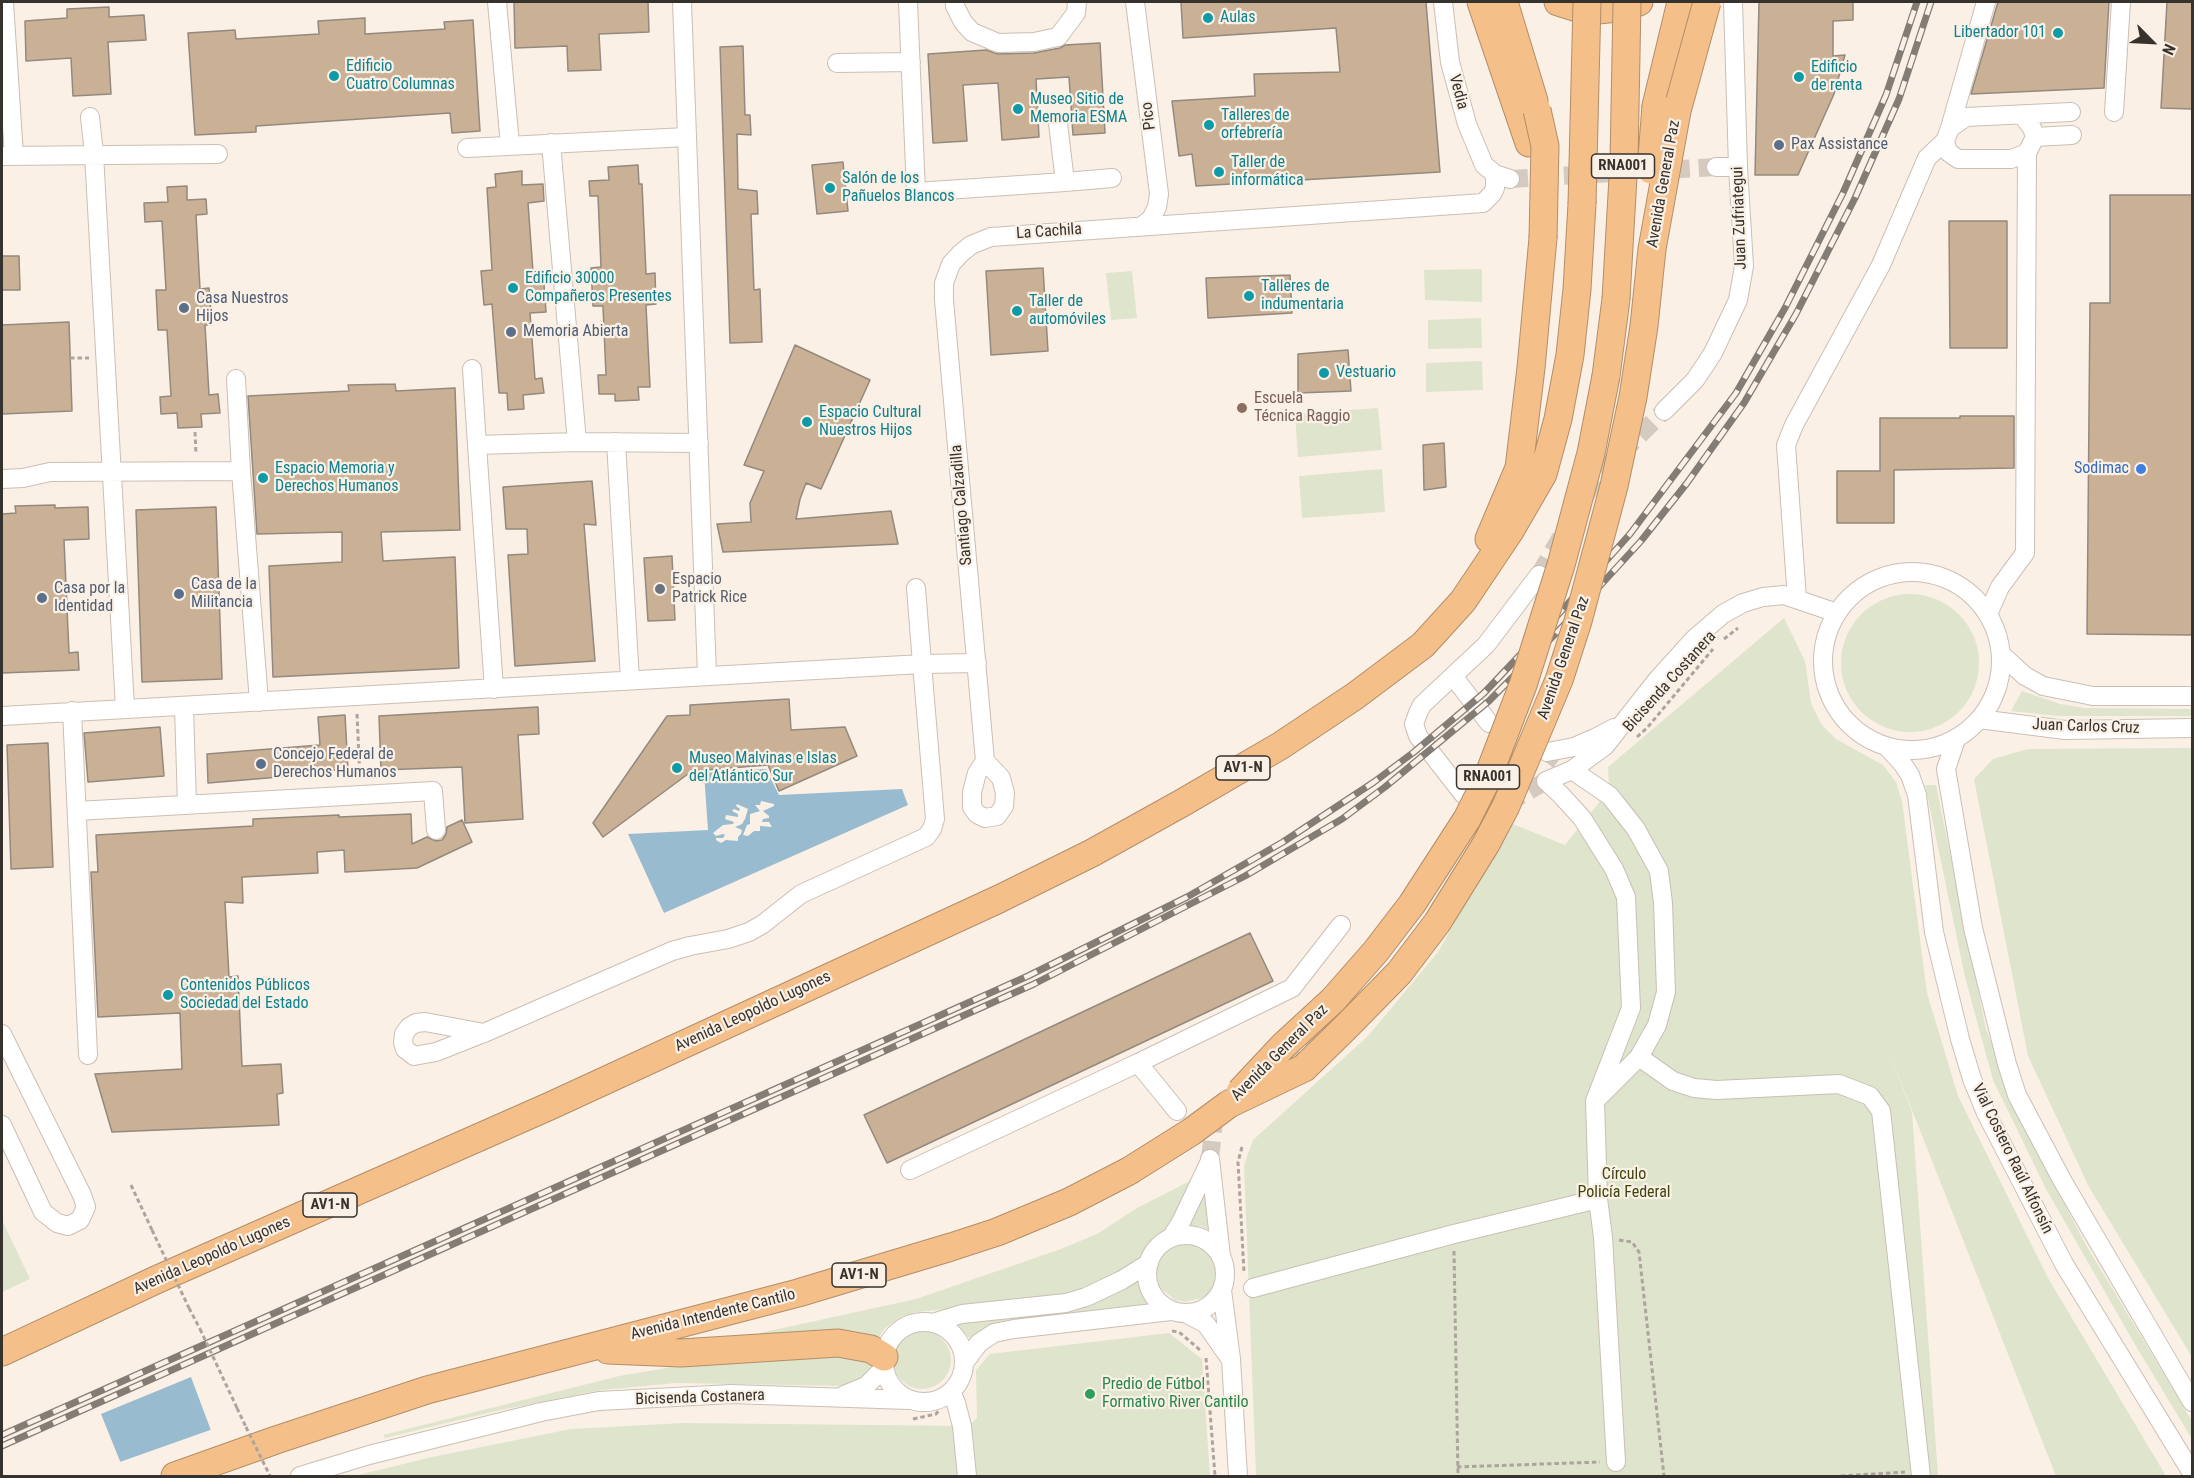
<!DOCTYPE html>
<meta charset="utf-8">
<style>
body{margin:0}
#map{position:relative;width:2194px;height:1478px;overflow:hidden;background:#fbf0e5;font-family:"Roboto Condensed",sans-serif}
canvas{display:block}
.frame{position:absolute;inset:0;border:3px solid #36322e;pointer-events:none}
.north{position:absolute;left:2122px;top:12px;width:60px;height:60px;-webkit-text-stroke:4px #fbf0e5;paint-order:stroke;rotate:114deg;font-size:16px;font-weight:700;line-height:24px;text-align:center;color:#36322e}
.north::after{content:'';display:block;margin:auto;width:21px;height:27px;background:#36322e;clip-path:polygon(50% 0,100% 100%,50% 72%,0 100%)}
</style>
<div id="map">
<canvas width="2194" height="1478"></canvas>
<div class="frame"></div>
<div class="north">N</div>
</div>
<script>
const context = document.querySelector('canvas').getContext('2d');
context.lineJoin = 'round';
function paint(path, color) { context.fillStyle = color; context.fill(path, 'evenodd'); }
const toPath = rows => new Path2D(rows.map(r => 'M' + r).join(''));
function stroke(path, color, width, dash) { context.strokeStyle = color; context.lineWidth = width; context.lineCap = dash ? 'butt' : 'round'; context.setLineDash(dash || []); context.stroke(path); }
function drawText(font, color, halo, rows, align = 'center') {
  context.font = font + ' "Roboto Condensed",sans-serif'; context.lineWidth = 4.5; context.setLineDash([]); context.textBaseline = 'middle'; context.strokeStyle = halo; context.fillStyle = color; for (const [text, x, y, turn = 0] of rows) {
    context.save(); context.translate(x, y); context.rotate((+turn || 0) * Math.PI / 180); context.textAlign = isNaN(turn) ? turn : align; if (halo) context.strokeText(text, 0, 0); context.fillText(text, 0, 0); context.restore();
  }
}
paint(toPath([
 [1482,269,1482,302,1425,300,1424,270],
 [1132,271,1137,318,1111,320,1106,273],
 [1481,318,1482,348,1428,349,1428,320],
 [1482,361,1483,390,1426,392,1426,363],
 [1378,408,1382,450,1298,457,1295,414],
 [1382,469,1385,512,1302,518,1299,476],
 '1841 663a69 69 0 1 1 138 0a69 69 0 1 1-138 0Z',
 [1784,618,1805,661,1811,703,1821,724,1836,739,1883,765,1896,782,1902,801,1927,993,1958,1096,2048,1278,2166,1476,2056,1476,1888,1049,1912,1112,1938,1476,1256,1476,1244,1165,1253,1140,1368,1036,1438,952,1510,823,1565,845,1609,790,1608,767],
 [2022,691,2060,704,2085,708,2192,709,2192,716,2058,716,2011,711],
 [2192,748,2192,1357,2089,1187,2028,1056,1974,779,1993,759,2028,749],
 [1925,785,1936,785,1986,1029,2030,1139,2086,1245,2192,1421,2192,1439,2137,1348,2046,1189,1993,1080,1965,977],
 [1190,1181,1186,1194,1167,1228,1154,1245,1126,1271,1063,1298,916,1312,900,1317,884,1329,877,1340,758,1342,760,1333,916,1299,1061,1249,1097,1234,1137,1208],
 [1205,1183,1212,1231,1200,1226,1186,1227],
 [2,1220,30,1279,2,1292],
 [1196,1240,1207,1249,1215,1259,1218,1271,1215,1287,1205,1297,1185,1302,1175,1300,1159,1287,1155,1267,1164,1253,1182,1242],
 [1140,1277,1143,1293,1151,1305,972,1341,957,1325,962,1322],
 '893 1360a29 29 0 1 1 58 0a29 29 0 1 1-58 0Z',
 [1169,1333,1202,1359,1210,1476,354,1476,432,1457,571,1429,684,1423,968,1426,977,1418,976,1370,990,1354],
 [855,1350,868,1356,871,1366,864,1378,848,1386,676,1383,602,1390,496,1411,385,1438,383,1435,619,1376,697,1363]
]), '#dfe4cd');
paint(toPath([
 [766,769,779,795,902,789,908,805,664,913,628,834,708,830,704,773],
 [761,801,774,804,774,806,763,811,769,816,769,818,763,819,762,822,769,822,772,827,760,826,760,831,754,831,748,836,743,835,747,825,750,824,750,814,760,811,755,805,760,805],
 [737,804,748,809,745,819,742,824,735,827,742,830,741,834,738,837,738,841,726,840,721,843,716,840,716,838,723,838,725,835,723,834,716,836,713,833,723,825,733,824,734,822,725,819,726,815,738,817,738,814,732,811,734,809,739,811,740,809,736,806],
 [191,1377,228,1476,126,1476,101,1414]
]), '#98bbcf');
paint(toPath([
 [213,1429,231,1476,122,1476,117,1463]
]), '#fbf0e5');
const building = toPath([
 [514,2,648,2,649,32,599,34,601,70,568,71,567,46,515,48,514,2],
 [1181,2,1426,2,1440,172,1196,186,1192,154,1179,156,1172,101,1255,96,1254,74,1340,72,1336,28,1183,38,1181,2],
 [1759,2,1853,2,1853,20,1833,21,1833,56,1845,55,1834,94,1798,175,1755,175,1759,2],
 [1998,2,2109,2,2104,88,1971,94,1998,2],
 [2167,2,2193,2,2193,109,2161,108,2167,2],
 [109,7,109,17,144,15,146,40,108,42,111,94,73,96,71,58,26,61,25,21,67,18,67,9,109,7],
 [365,18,365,34,445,29,444,22,473,20,480,131,452,133,450,113,256,126,256,132,195,135,188,33,235,30,236,39,319,34,318,21,365,18],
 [1100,43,1105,133,1073,135,1069,77,1036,79,1039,137,1002,140,998,83,963,85,967,141,933,143,928,54,986,50,998,54,1034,53,1060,48,1065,45,1100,43],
 [743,46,745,115,750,115,751,135,737,134,738,189,757,191,758,214,751,214,754,290,760,289,762,342,730,343,720,47,743,46],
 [843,162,848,211,817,214,812,165,843,162],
 [638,165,639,184,642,184,646,274,655,273,656,304,646,305,650,387,638,387,639,400,615,401,615,394,599,394,598,375,606,375,603,306,593,306,591,268,601,267,598,196,590,196,589,181,609,180,608,167,638,165],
 [522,171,522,185,543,184,544,201,528,203,533,272,543,271,546,312,530,313,535,379,542,378,544,393,523,395,524,409,508,410,507,393,499,393,492,304,484,305,481,271,492,270,487,188,496,187,495,174,522,171],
 [187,186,187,200,206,199,207,214,196,215,200,289,209,288,212,325,205,325,209,395,218,394,220,413,201,414,202,427,178,428,177,413,161,414,160,397,171,396,167,330,158,330,156,290,166,290,162,221,145,222,144,203,168,202,167,187,187,186],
 [2110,195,2193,195,2193,635,2087,634,2090,303,2110,303,2110,195],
 [1949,221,2007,221,2007,348,1950,348,1949,221],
 [2,256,19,256,20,290,2,290,2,256],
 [1043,268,1048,351,991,355,986,271,1043,268],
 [1290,275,1292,313,1208,318,1206,278,1290,275],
 [69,322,72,411,2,414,2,325,69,322],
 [795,345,870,380,821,489,806,483,800,499,796,519,891,511,898,544,723,552,717,524,751,522,750,503,764,471,744,465,795,345],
 [1348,350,1351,391,1298,393,1298,354,1348,350],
 [395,384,396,391,455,388,460,530,381,532,383,561,455,557,459,668,273,677,269,566,342,562,342,532,257,534,248,396,349,391,348,385,395,384],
 [1960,416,2014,416,2014,468,1894,470,1894,523,1837,523,1837,471,1880,471,1880,418,1960,418,1960,416],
 [1444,443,1446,487,1424,490,1423,445,1444,443],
 [592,481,596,525,584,524,595,661,515,666,508,555,528,554,527,529,506,529,503,487,592,481],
 [55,505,55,508,88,507,89,539,64,540,69,653,78,652,79,670,2,673,2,514,16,513,15,506,55,505],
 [216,507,222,679,142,682,136,510,216,507],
 [672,556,675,620,648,621,644,558,672,556],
 [789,699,791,730,845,727,857,756,779,791,768,765,692,771,603,837,593,823,667,716,690,715,690,705,789,699],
 [538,707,539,734,518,735,523,819,465,823,462,767,381,770,379,716,538,707],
 [345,715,348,769,315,772,315,774,208,783,207,754,320,745,318,717,345,715],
 [160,727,164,776,88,782,84,733,160,727],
 [48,743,53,867,11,869,7,745,48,743],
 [411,814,412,844,427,837,436,841,442,840,446,834,447,827,462,820,472,842,417,868,345,872,344,850,317,852,318,873,242,877,243,903,225,902,229,977,238,976,242,1066,281,1064,283,1093,277,1094,279,1125,112,1132,95,1074,182,1069,180,1013,98,1017,91,872,98,872,96,835,253,826,253,819,339,815,339,817,411,814],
 [1250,933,1273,981,887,1163,864,1115,1250,933]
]);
paint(building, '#cab195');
stroke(building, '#93897e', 1.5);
stroke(toPath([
 [1510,179,1716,167],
 [1586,495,1595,479,1664,411],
 [1539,575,1561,537],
 [1495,727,1547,752,1572,770],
 [1508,807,1518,797,1546,781],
 [1283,1060,1303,1046,1353,1004],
 [1210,1159,1214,1121,1221,1112]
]), '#d4cac0', 18, [18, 9]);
const minor = toPath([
 [4,2,14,156],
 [497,2,510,145],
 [682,2,707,675],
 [908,2,916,192,1065,182,1058,123],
 [955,2,955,6,963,22,972,32,998,43,1034,42,1058,37,1076,13,1077,2],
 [1135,2,1159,194,1157,207,1151,219,1143,225],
 [1443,2,1450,62,1467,124,1484,165,1495,174,1510,179],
 [837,63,911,62],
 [2114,112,2121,2],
 [2022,115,2032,128,2035,137,2027,153,2011,159,1958,159,1948,152,1945,141,1950,128,1966,117,2071,112],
 [90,117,94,154,125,708],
 [1950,128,1986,2],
 [2035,137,2072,135],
 [551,143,577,442],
 [467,148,687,137],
 [2,156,218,154],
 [1716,167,1738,167],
 [1065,182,1112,178],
 [472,369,477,445,577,442,699,443],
 [1664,411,1695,380,1713,353,1738,300,1744,266,1738,167,1733,2],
 [616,442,630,680],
 [477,445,494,689],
 [241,471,259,702],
 [2,479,23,478,50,472,241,471,236,379],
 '1823 661a89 89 0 1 1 178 0a89 89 0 1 1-178 0Z',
 [916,588,922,664,977,663],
 [1797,599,1786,445,1794,425,1881,265,1927,158,1945,141],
 [1988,614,2000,587,2025,553,2027,153],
 [2004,657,2025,676,2043,686,2093,696,2192,696],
 [1453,676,1489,723],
 [184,707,187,805],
 [72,711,88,1055],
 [2,716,922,664,935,819,932,829,926,837,801,894,763,924,749,932,728,939,690,946,672,951,484,1033,436,1052,414,1056,405,1049,403,1042,404,1034,409,1027,416,1023,425,1022,484,1033],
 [1979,719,2065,730,2192,728],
 [1956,739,1946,769,1973,928,2007,1064,2017,1095,2062,1180,2192,1402],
 [1888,748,1902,763,1910,775,1917,795,1934,932,1960,1039,1972,1079,1986,1113,2064,1264,2192,1473],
 [1547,752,1574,747,1595,738,1614,728],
 [985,761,977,773,972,792,972,807,977,814,985,818,997,816,1004,806,1005,793,1001,778,985,761,944,300,944,283,951,264,960,254,971,245,991,237,1483,203,1492,194,1495,188,1495,174],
 [1572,770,1610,796,1636,829,1659,871,1663,903,1666,992,1657,1025,1639,1057,1599,1097],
 [1464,795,1418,736,1414,724,1418,713,1422,705,1486,645,1539,575],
 [77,811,433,791,436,830],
 [2,1034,82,1195,86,1207,80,1220,68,1226,57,1223,43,1212,2,1125],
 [1639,1057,1673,1081,1694,1088,1717,1090,1839,1084,1870,1096,1881,1111,1921,1476],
 [1138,1063,1292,988,1341,925],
 [1210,1159,1221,1256],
 [910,1170,1138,1063,1177,1111],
 '1147 1274a39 39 0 1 1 78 0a39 39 0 1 1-78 0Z',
 [1171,1238,1181,1222,1210,1161],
 [1253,1288,1454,1234,1598,1199],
 [1222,1290,1231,1359,1238,1476],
 [1187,1314,1206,1324,1229,1357],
 '884 1362a40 40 0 1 1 80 0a40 40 0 1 1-80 0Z',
 [932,1323,962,1314,1066,1303,1086,1297,1122,1280,1149,1263],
 [964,1363,979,1343,994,1333,1014,1329,1171,1311],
 [951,1392,956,1403,962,1426,967,1476],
 [844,1395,866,1386,884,1368],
 [1616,1462,1603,1237,1598,1199,1595,1101,1631,1008,1626,897,1614,869,1582,818,1560,794,1546,781,1572,770,1605,746,1657,680,1694,639,1723,614,1743,603,1763,597,1784,595,1837,613],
 [300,1476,369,1455,541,1412,599,1401,731,1394,909,1400]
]);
const highway = toPath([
 [1481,2,1529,143],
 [1504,2,1534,101],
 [1558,2,1577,8,1598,10,1618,8,1639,2],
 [1656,106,1681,2],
 [1606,376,1616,299],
 [1489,539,1519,468,1531,368,1543,238],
 [608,1350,681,1353,838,1343,871,1349,884,1357],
 [2,1352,158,1279,550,1106,999,899,1092,853,1182,803,1280,746,1355,696,1423,645,1463,601,1510,531,1543,474,1558,419,1570,355,1577,289,1582,204],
 [175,1476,276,1440,427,1390,798,1293,951,1247,997,1232,1069,1202,1129,1171]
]);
stroke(minor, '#cabfb4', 20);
stroke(highway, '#b28e69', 29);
stroke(toPath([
 [70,358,89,358],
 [195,432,196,454],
 [1724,639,1738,628],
 [357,714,360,779],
 [1637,737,1647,728,1713,649],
 [1242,1147,1238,1162,1244,1272],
 [131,1185,152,1230],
 [1619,1240,1632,1242,1639,1252,1664,1476],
 [1454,1251,1458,1476],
 [189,1308,200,1329],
 [1172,1331,1179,1332,1200,1350],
 [1206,1358,1215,1476],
 [237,1408,246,1427],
 [913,1419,936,1414,940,1409],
 [1457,1467,1600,1462],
 [1841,1476,1905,1472]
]), '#ada59d', 3, [4.5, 3]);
stroke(minor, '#fff', 18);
stroke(highway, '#f5bf89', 27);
const rail = toPath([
 [2,1435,1028,976,1187,897,1283,842,1374,782,1414,752,1484,693,1556,617,1630,534,1736,393,1785,308,1843,193,1886,95,1917,2],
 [2,1446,1034,984,1245,876,1342,819,1385,787,1489,701,1565,624,1641,541,1687,483,1744,403,1796,314,1855,198,1899,99,1931,2]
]);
stroke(rail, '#847d76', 7);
stroke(rail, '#fbf0e5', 4.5, [14]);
const highwayBridge = toPath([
 [1537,110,1545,146,1543,238],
 [1651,170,1656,106],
 [1582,204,1587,2],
 [1616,299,1624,160,1627,2],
 [1240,1092,1283,1046,1333,1000,1376,951,1412,904,1467,819,1487,779,1523,685,1561,565,1591,453,1606,376],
 [1129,1171,1191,1132,1229,1104,1304,1068,1346,1027,1399,973,1437,923,1486,844,1506,806,1559,680,1578,621,1614,486,1633,397,1644,326,1652,249,1677,111,1707,2]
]);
stroke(highwayBridge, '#b28e69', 29, []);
stroke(toPath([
 [152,1230,189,1308],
 [200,1329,237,1408],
 [246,1427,270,1476]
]), '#ada59d', 3, [4.5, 3]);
stroke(highwayBridge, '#f5bf89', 27);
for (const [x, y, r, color] of [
 [1208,18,6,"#0f9aa8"],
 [2058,33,6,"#0f9aa8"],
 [334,76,6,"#0f9aa8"],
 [1799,77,6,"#0f9aa8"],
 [1018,109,6,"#0f9aa8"],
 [1209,125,6,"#0f9aa8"],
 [1779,145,6,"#5c6f8a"],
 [1219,172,6,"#0f9aa8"],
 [830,188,6,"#0f9aa8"],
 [513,288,6,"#0f9aa8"],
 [1249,296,6,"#0f9aa8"],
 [184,308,6,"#5c6f8a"],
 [1017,311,6,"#0f9aa8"],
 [511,332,6,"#5c6f8a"],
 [1324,373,6,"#0f9aa8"],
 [1242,408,6,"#8d6e63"],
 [807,422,6,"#0f9aa8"],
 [2141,469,6,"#3f7fe0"],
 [263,478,6,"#0f9aa8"],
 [660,589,6,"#6b7280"],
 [179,594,6,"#5c6f8a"],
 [42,598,6,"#5c6f8a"],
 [261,764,6,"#5c6f8a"],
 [677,768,6,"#0f9aa8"],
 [168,995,6,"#0f9aa8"],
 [1090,1394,6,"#2e9e5b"]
]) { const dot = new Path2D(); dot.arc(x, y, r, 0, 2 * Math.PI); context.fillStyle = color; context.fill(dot); stroke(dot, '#fbf0e5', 2); }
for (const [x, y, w] of [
 [1623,166,63],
 [1243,768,54],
 [1488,777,63],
 [330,1205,54],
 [859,1275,54]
]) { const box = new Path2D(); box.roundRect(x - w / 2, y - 12, w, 24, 4.5); context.fillStyle = '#fbf0e5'; context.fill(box); stroke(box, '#36322e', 1.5); }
drawText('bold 15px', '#36322e', null, [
 ["RNA001",1623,166],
 ["AV1-N",1243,768],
 ["RNA001",1488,777],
 ["AV1-N",330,1205],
 ["AV1-N",859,1275]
]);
drawText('16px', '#0d838f', '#fbf0e5', [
 ["Aulas",1220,18],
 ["Libertador 101",2046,33,"right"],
 ["Edificio",346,67],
 ["Cuatro Columnas",346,85],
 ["Edificio",1811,68],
 ["de renta",1811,86],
 ["Museo Sitio de",1030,100],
 ["Memoria ESMA",1030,118],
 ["Talleres de",1221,116],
 ["orfebrería",1221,134],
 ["Taller de",1231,163],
 ["informática",1231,181],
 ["Salón de los",842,179],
 ["Pañuelos Blancos",842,197],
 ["Edificio 30000",525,279],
 ["Compañeros Presentes",525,297],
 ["Talleres de",1261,287],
 ["indumentaria",1261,305],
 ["Taller de",1029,302],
 ["automóviles",1029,320],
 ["Vestuario",1336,373],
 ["Espacio Cultural",819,413],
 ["Nuestros Hijos",819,431],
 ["Espacio Memoria y",275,469],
 ["Derechos Humanos",275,487],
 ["Museo Malvinas e Islas",689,759],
 ["del Atlántico Sur",689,777],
 ["Contenidos Públicos",180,986],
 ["Sociedad del Estado",180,1004]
], 'left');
drawText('16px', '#36322e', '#fbf0e5', [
 ["Vedia",1458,92,75],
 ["Pico",1149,116,-97],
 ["Avenida General Paz",1664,184,-80],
 ["Juan Zufriategui",1740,218,-92],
 ["La Cachila",1049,232,-4],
 ["Santiago Calzadilla",962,505,-95],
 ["Avenida General Paz",1564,658,-71],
 ["Bicisenda Costanera",1670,682,-48],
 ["Juan Carlos Cruz",2086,727,2],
 ["Avenida Leopoldo Lugones",753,1012,-25],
 ["Avenida General Paz",1280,1053,-45],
 ["Vial Costero Raúl Alfonsín",2012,1159,64],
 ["Avenida Leopoldo Lugones",212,1256,-24],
 ["Avenida Intendente Cantilo",713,1315,-14],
 ["Bicisenda Costanera",700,1398,-2]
]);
drawText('16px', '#4e5e75', '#fbf0e5', [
 ["Pax Assistance",1791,145],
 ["Casa Nuestros",196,299],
 ["Hijos",196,317],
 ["Memoria Abierta",523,332],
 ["Casa de la",191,585],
 ["Militancia",191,603],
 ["Casa por la",54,589],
 ["Identidad",54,607],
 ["Concejo Federal de",273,755],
 ["Derechos Humanos",273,773]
], 'left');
drawText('16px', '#785e54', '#fbf0e5', [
 ["Escuela",1254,399],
 ["Técnica Raggio",1254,417]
], 'left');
drawText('16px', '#366cbe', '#fbf0e5', [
 ["Sodimac",2129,469]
], 'right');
drawText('16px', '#5b616d', '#fbf0e5', [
 ["Espacio",672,580],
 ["Patrick Rice",672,598]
], 'left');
drawText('16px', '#3d450d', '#fbf0e5', [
 ["Círculo",1624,1175],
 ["Policía Federal",1624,1193]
]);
drawText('16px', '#27864d', '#fbf0e5', [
 ["Predio de Fútbol",1102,1385],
 ["Formativo River Cantilo",1102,1403]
], 'left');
</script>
